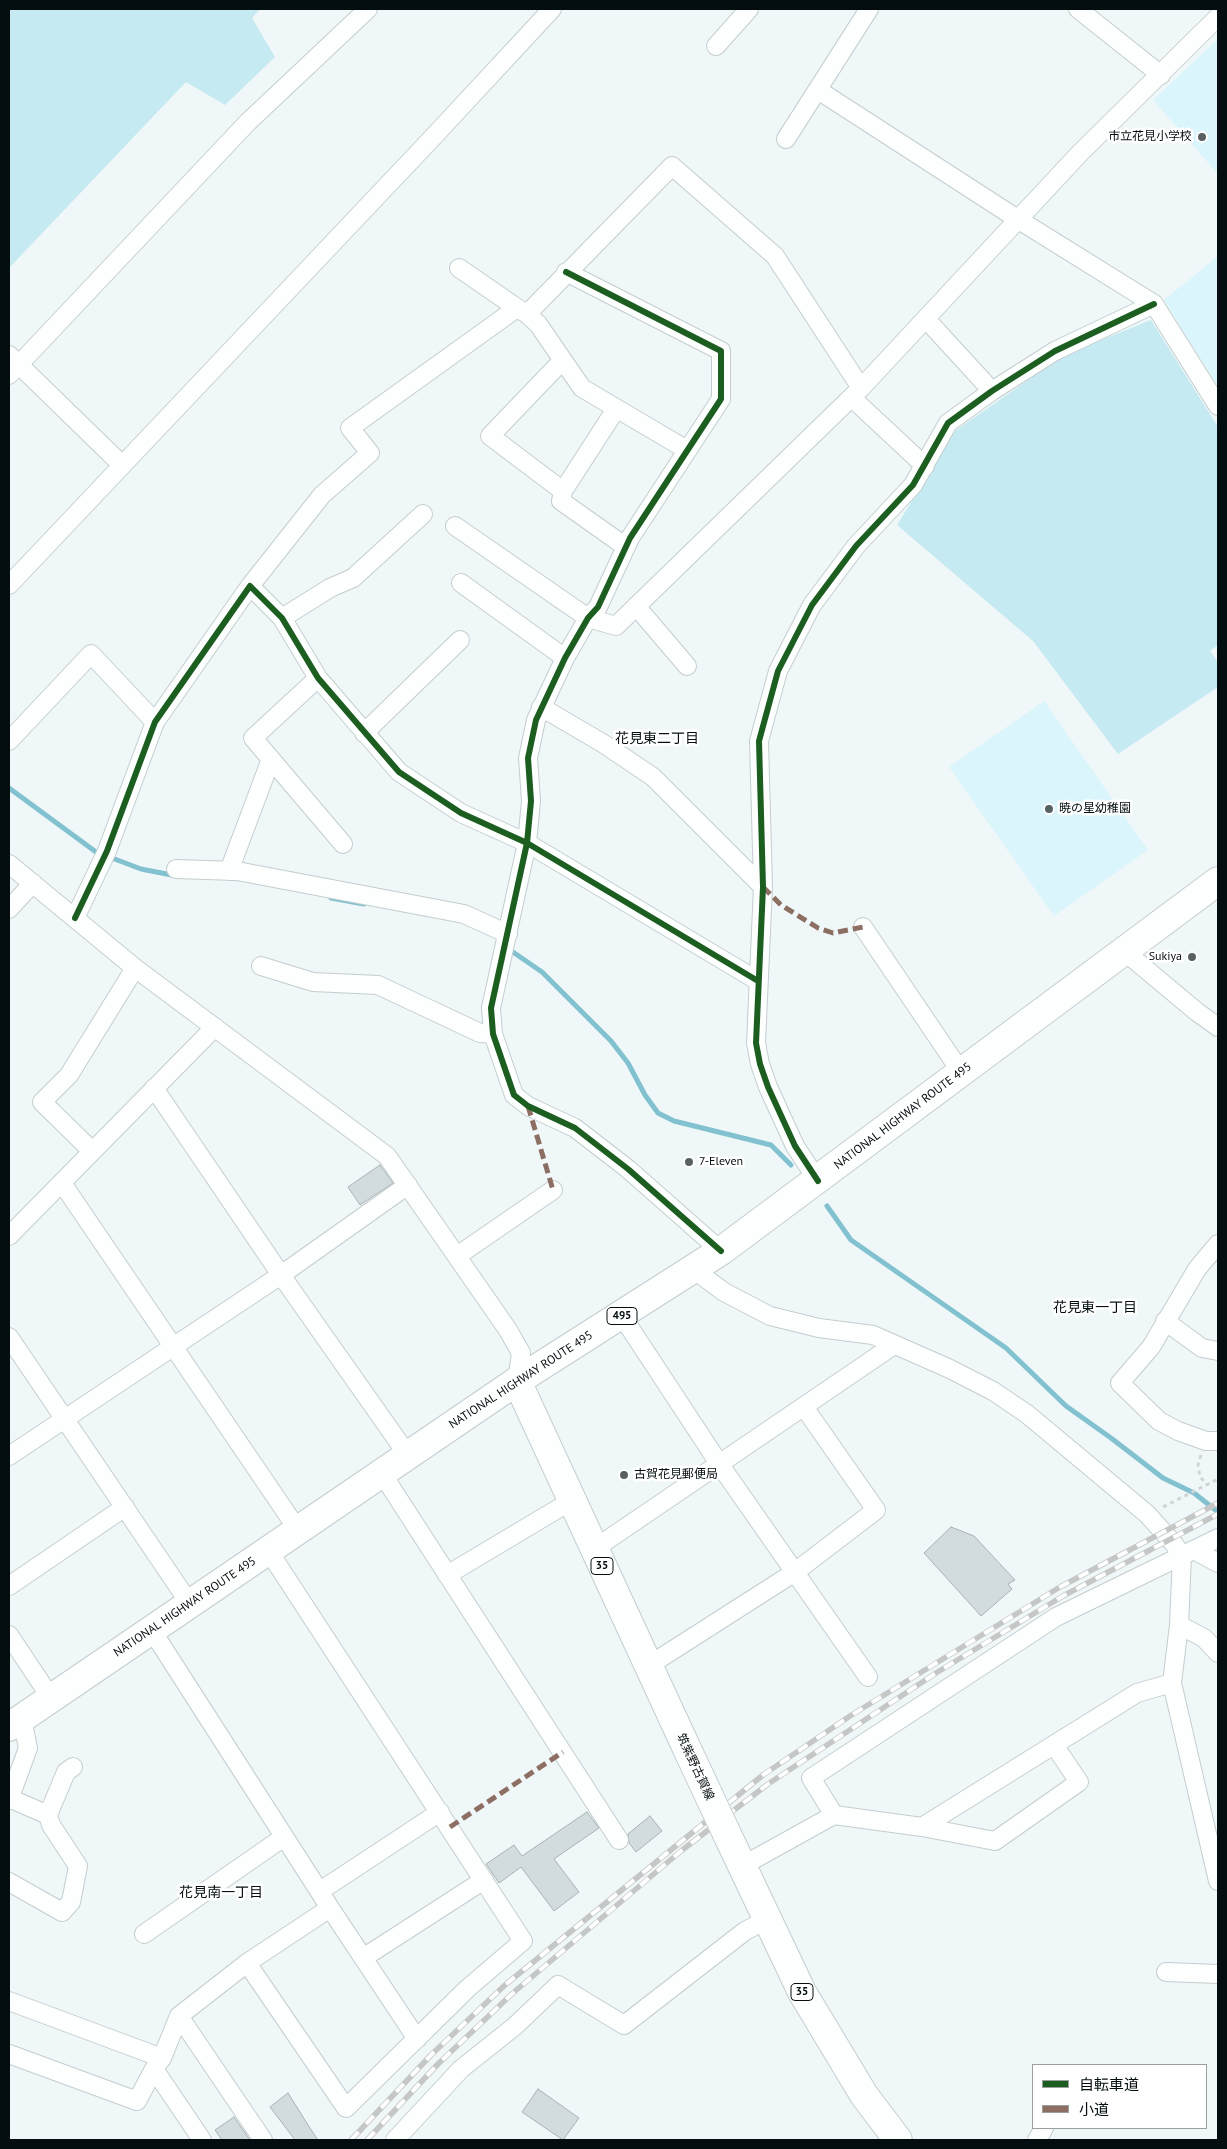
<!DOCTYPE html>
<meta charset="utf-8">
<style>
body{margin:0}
#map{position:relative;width:1227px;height:2149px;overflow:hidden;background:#f0f7f8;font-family:"PT Sans","Noto Sans JP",sans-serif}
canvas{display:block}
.frame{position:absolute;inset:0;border:10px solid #040e11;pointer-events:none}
.legend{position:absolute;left:1032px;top:2064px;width:175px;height:65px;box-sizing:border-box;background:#fff;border:1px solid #9b9fa0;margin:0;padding:6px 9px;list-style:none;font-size:15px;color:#040e11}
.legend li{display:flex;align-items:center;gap:10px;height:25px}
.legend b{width:25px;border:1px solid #9b9fa0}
</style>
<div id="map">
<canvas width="1227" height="2149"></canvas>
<div class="frame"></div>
<ul class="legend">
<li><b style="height:6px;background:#1b5e20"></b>自転車道</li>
<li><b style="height:6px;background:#8d6e63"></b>小道</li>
</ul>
</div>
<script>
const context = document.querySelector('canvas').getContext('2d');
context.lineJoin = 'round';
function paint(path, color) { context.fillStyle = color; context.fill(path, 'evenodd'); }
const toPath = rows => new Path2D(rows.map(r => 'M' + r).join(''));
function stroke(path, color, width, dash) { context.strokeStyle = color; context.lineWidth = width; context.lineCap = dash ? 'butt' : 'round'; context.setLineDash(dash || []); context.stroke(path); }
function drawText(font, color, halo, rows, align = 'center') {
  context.font = font + ' "PT Sans","Noto Sans JP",sans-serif'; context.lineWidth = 5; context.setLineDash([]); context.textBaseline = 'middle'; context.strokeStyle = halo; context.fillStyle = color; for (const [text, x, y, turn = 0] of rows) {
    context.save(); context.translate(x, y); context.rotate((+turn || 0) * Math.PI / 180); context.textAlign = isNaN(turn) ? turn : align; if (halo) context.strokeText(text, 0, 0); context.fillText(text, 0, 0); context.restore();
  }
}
paint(toPath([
 [1218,39,1218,174,1153,100],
 [1218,256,1218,387,1164,300],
 [1044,701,1148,850,1054,916,949,767]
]), '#daf5fb');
paint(toPath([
 [9,9,260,9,252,18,275,57,225,105,186,82,9,268],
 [1151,320,1218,427,1218,645,1210,651,1218,662,1218,687,1118,754,1033,641,897,525,955,431,1064,355]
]), '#c6eaf1');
stroke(toPath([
 [9,788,96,852],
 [112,858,141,869,177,876],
 [331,898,364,904],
 [510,950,542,972,611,1041,628,1063,645,1095,658,1113,674,1121,771,1145,791,1165],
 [827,1206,851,1240,1006,1348,1066,1406,1111,1438,1163,1478,1194,1493,1218,1512]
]), '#82c2d0', 5);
const building = toPath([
 [380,1165,393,1183,360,1205,348,1187,380,1165],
 [951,1527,974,1536,1015,1580,1008,1584,1012,1589,981,1616,924,1553,951,1527],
 [587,1812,599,1828,554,1859,579,1892,554,1911,521,1867,499,1883,486,1864,514,1845,522,1856,587,1812],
 [650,1816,662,1831,636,1852,629,1843,628,1834,650,1816],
 [538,2089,579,2118,563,2140,522,2112,538,2089],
 [288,2093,308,2125,318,2140,295,2140,270,2107,288,2093],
 [234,2117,250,2140,222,2140,215,2130,234,2117]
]);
paint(building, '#d2dcde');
stroke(building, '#a8b2b4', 1);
const street = toPath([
 [1078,9,1161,75],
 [716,46,749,9],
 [818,90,1019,220,1154,304,1218,406],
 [786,139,869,9],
 [459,268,517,308],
 [566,272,721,351,721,399,630,538,598,607,588,618,565,658,536,720,528,758,531,801,527,843,491,1008,493,1034,514,1095,528,1106,575,1128,628,1169,721,1251],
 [926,319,992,391],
 [9,355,122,465],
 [562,361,490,436,563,491,616,409],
 [9,375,248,122,368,9],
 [852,398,925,466],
 [687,450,582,388,538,324,527,314,672,166,775,256,861,388],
 [563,491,561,501,626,547],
 [455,526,588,618,616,626,861,388,1080,153,1218,17],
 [461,583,565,658],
 [9,585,435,135,552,9],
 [250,586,322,495,370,453,350,428,517,308,527,314],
 [636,606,687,666],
 [282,618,330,588,353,578,423,514],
 [318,678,253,738,343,844],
 [541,707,604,744,653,777,763,887],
 [364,733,460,640],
 [9,741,91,654,155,722],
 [9,864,135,968,387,1156,508,1330,521,1353,517,1381],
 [176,869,237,871,464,914,508,934],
 [229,871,271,759],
 [9,909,33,883],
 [75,918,107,851,155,722,250,586,282,618,318,678,399,772,461,813,527,843,758,981],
 [863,927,961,1072],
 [1124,951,1197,1012,1218,1027],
 [261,966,313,982,378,985,480,1033,493,1034],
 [154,1088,281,1275,407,1454],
 [92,1151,42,1102,69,1075,135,968],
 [818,1181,795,1146,768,1087,760,1064,756,1043,763,887,759,741,778,671,812,605,856,546,913,485,948,423,992,391,1055,351,1154,304],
 [62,1183,298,1530],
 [9,1236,215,1027],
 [1218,1244,1197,1269,1151,1347,1120,1383,1159,1421,1178,1431,1206,1441,1218,1441],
 [457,1256,553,1190],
 [693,1269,724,1292,770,1316,819,1328,873,1335,950,1369,993,1391,1027,1414,1147,1514,1174,1544,1182,1556,1179,1625,1172,1683,1218,1881],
 [622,1316,720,1465,868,1677],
 [1165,1321,1202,1348,1218,1351],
 [9,1337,190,1604],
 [9,1456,281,1275,408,1185],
 [381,1472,619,1840],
 [594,1549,894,1345],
 [268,1550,523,1941,468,1988,346,2108,247,1963,330,1908],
 [1194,1550,1218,1563],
 [447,1575,571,1501],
 [9,1586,125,1507],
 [1179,1625,1204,1638,1218,1653],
 [151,1629,330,1908,417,2039],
 [9,1635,51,1698],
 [648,1666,795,1572,876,1510,804,1407],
 [1172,1683,1137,1693,922,1827,834,1815,811,1778,1056,1617,1218,1538],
 [9,1800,28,1748,22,1719],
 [48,1815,66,1772,73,1767],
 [922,1827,995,1841,1079,1782,1054,1745],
 [742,1866,834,1815],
 [9,1882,62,1912,71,1902,78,1866,51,1825,48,1815,9,1798],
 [320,1891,440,1812],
 [144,1934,284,1837],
 [363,1958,484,1880],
 [1166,1972,1218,1974],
 [9,2001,162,2058],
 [179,2016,263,2140],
 [9,2054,137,2101,154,2069],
 [202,2140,154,2069,162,2058,179,2016,247,1963],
 [395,2140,461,2069,515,2026,558,1985,624,2025,745,1931,768,1919],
 [1037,2140,1044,2128]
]);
const primary = toPath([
 [517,1381,688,1751],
 [726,1832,802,1992,864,2095,898,2140]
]);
const highway = toPath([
 [9,1727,517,1381,721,1251,1218,881]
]);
stroke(street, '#c4cdcf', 20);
stroke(primary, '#c4cdcf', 30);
stroke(highway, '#c4cdcf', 30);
stroke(toPath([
 [1201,1455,1198,1465,1200,1477,1207,1484],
 [1163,1507,1218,1479]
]), '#d1d4d4', 3, [4, 4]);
stroke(street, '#fdfefe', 18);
stroke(primary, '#fdfefe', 28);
stroke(highway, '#fdfefe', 28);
const rail = toPath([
 [351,2140,431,2055,505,1985,763,1775,850,1716,1060,1587,1218,1503],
 [367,2140,438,2064,514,1992,681,1851,768,1784,936,1673,1063,1596,1218,1514]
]);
stroke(rail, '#c5c7c7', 5.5);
stroke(rail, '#fff', 4, [11]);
const primaryBridge = toPath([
 [688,1751,726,1832]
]);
stroke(primaryBridge, '#c4cdcf', 30, []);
stroke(primaryBridge, '#fdfefe', 28);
stroke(toPath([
 [763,887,781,905,818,928,833,933,863,927],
 [528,1106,553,1190],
 [450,1827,563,1752]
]), '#8d6e63', 5, [10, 5]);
stroke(toPath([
 [566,272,721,351,721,399,630,538,598,607,588,618,565,658,536,720,528,758,531,801,527,843,491,1008,493,1034,514,1095,528,1106,575,1128,628,1169,721,1251],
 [75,918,107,851,155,722,250,586,282,618,318,678,399,772,461,813,527,843,758,981],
 [818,1181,795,1146,768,1087,760,1064,756,1043,763,887,759,741,778,671,812,605,856,546,913,485,948,423,992,391,1055,351,1154,304]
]), '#1b5e20', 6);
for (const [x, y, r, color] of [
 [1202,137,5,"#576062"],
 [1049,809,5,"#576062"],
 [1192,957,5,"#576062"],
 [689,1162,5,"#576062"],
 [624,1475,5,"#576062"]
]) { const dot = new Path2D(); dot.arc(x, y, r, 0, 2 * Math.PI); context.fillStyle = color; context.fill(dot); stroke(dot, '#fff', 2); }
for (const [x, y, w] of [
 [622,1316,30],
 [602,1566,22],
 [802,1992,22]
]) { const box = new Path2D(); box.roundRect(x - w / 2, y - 8.5, w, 17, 4); context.fillStyle = '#fff'; context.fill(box); stroke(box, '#040e11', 1); }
drawText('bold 11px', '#040e11', null, [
 ["495",622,1316],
 ["35",602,1566],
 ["35",802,1992]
]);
drawText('12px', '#040e11', '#fff', [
 ["市立花見小学校",1192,137,"right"],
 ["暁の星幼稚園",1059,809],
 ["Sukiya",1182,957,"right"],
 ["7-Eleven",699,1162],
 ["古賀花見郵便局",634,1475]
], 'left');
drawText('12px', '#040e11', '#fff', [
 ["NATIONAL HIGHWAY ROUTE 495",903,1116,-37],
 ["NATIONAL HIGHWAY ROUTE 495",521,1380,-33],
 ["NATIONAL HIGHWAY ROUTE 495",185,1607,-34],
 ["筑紫野古賀線",695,1767,65]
]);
drawText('14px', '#040e11', '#fff', [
 ["花見東二丁目",657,739],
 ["花見東一丁目",1095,1308],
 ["花見南一丁目",221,1893]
]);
</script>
